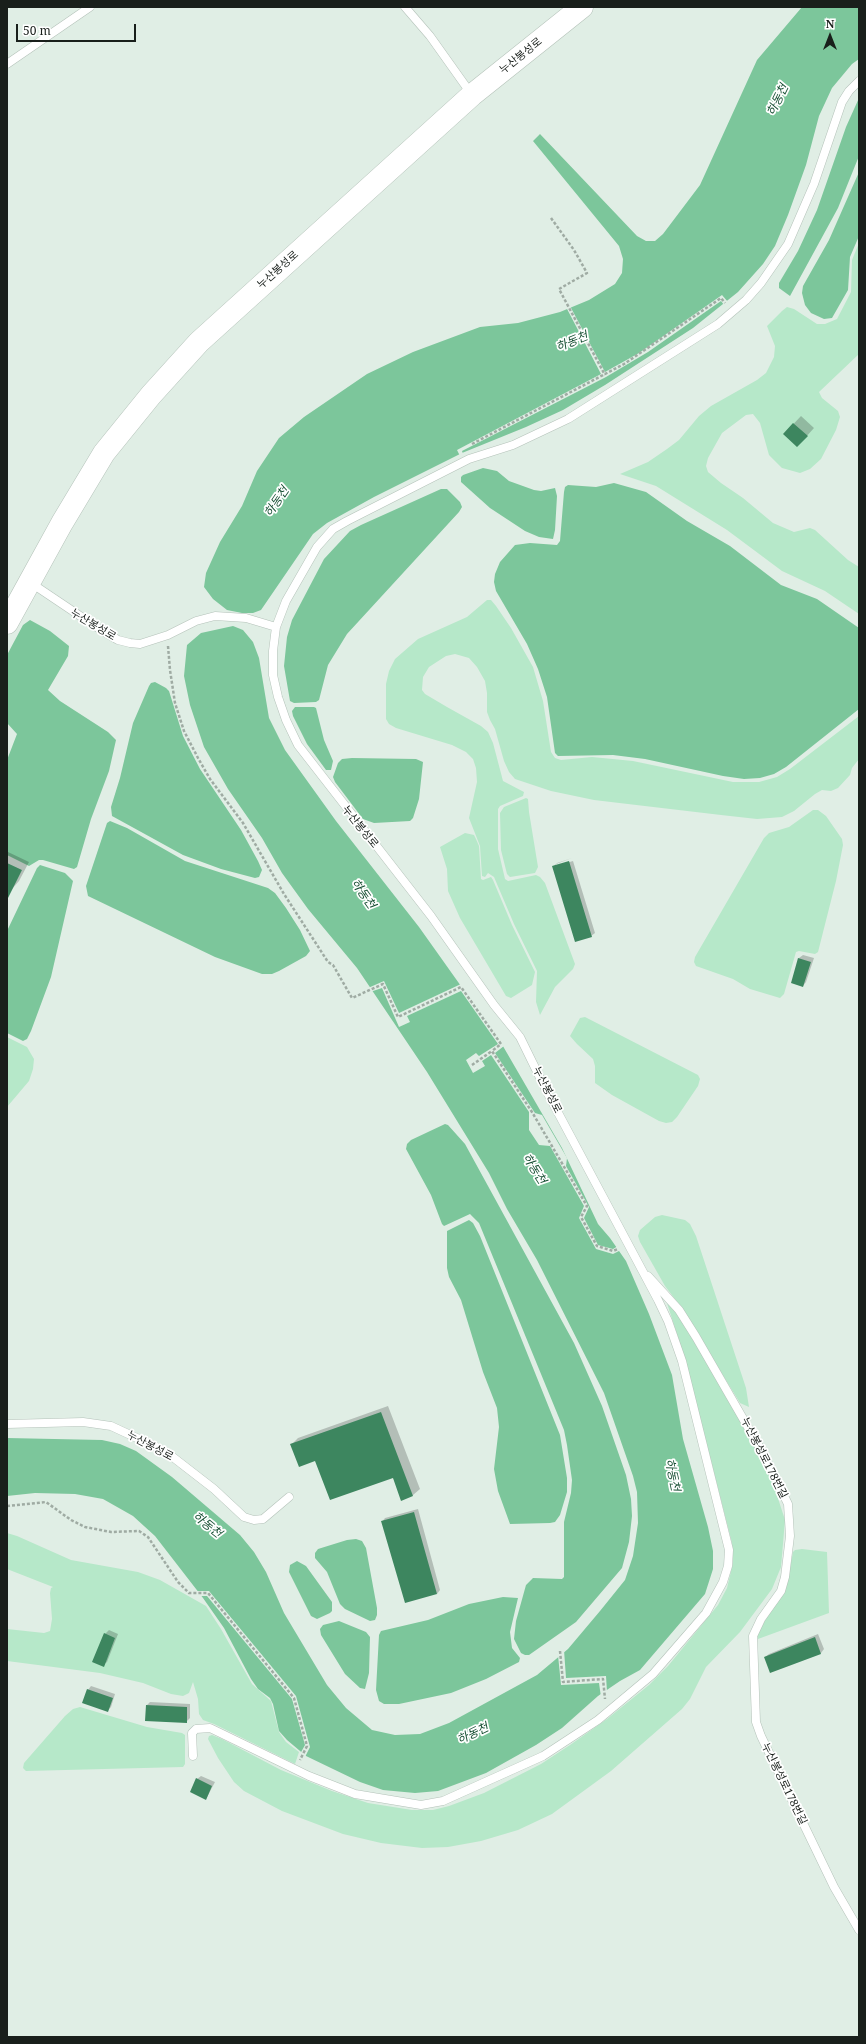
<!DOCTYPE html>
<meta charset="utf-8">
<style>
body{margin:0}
#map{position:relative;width:866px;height:2044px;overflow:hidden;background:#e0eee5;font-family:"Noto Serif",serif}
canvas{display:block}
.frame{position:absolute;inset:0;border:8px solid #191f1b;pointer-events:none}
.north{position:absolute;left:810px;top:16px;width:40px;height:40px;-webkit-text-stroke:3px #fff;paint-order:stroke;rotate:0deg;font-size:11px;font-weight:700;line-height:16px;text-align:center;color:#191f1b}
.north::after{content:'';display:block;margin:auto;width:14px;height:18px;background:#191f1b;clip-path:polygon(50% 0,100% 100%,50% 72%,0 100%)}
.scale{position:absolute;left:16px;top:24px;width:120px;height:18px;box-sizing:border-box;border:2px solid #191f1b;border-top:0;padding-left:5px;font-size:12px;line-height:14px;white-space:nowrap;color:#191f1b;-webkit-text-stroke:3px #fff;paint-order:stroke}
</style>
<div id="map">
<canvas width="866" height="2044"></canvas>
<div class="frame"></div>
<div class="north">N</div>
<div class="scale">50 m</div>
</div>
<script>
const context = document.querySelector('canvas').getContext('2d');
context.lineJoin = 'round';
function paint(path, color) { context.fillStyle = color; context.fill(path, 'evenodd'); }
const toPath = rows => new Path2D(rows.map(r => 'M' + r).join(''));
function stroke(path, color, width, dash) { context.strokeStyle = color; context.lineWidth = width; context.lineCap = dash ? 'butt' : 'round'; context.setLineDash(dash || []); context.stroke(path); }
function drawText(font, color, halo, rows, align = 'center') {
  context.font = font + ' "Noto Serif","Noto Sans KR",serif'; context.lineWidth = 3.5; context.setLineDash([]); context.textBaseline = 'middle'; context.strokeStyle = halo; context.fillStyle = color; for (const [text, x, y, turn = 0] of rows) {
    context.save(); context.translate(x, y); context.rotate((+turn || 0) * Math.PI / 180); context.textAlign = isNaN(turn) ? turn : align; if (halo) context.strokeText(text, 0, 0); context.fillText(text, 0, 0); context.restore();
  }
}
paint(toPath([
 [859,243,859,354,819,392,822,398,838,411,840,417,836,430,821,459,810,469,800,473,782,468,769,455,760,423,753,414,746,415,722,433,708,458,706,466,708,472,721,483,743,498,773,523,794,532,810,528,815,530,848,560,859,567,859,614,825,591,782,571,727,530,656,486,620,474,648,462,667,449,679,440,699,416,711,406,757,380,766,373,774,357,775,346,767,326,782,311,787,307,794,309,817,324,825,324,837,319,851,292,852,260],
 [487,600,491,600,496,606,511,628,533,667,543,701,551,752,555,758,561,760,592,757,633,761,733,782,759,782,777,777,790,769,859,716,859,759,852,768,850,775,838,788,831,791,822,790,815,794,794,811,782,817,757,819,721,815,594,800,551,791,515,779,509,772,504,761,495,729,490,720,487,712,487,693,485,681,477,667,469,658,455,654,446,656,429,667,423,677,422,690,425,694,447,707,481,726,488,732,493,743,503,781,524,792,523,796,500,806,498,809,498,849,505,879,508,881,536,875,540,877,545,883,575,964,573,969,555,987,540,1015,536,1002,537,971,514,924,494,877,488,873,485,877,482,876,480,846,469,818,477,782,476,768,473,759,466,752,452,745,396,728,389,724,386,719,386,684,389,671,395,659,418,639,467,617],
 [526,798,528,799,529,812,538,867,535,873,510,877,507,874,501,850,500,813,504,807],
 [813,810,818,810,826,816,842,839,843,845,836,881,818,952,815,954,799,951,796,952,784,994,780,998,750,989,733,979,696,966,694,962,695,957,764,838,769,833,789,827],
 [465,833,474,835,476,839,479,846,481,879,483,880,491,877,493,880,512,925,535,972,532,985,511,998,506,996,460,918,448,891,447,869,440,847],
 [585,1017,698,1075,700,1079,698,1086,677,1117,672,1122,666,1123,659,1121,612,1095,595,1083,595,1066,593,1059,577,1044,570,1036,580,1018],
 [7,1037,27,1047,34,1059,33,1069,29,1081,7,1107],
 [662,1215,685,1220,690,1224,696,1236,746,1388,749,1407,740,1403,681,1307,665,1286,640,1242,638,1236,640,1230,655,1217],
 [666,1300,674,1308,744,1425,774,1486,785,1520,781,1567,772,1589,740,1632,706,1667,690,1699,682,1709,611,1771,552,1814,518,1830,481,1841,448,1847,422,1848,381,1843,343,1834,282,1811,244,1791,234,1782,218,1758,208,1739,209,1736,212,1735,222,1739,281,1770,332,1791,368,1803,412,1810,433,1810,449,1806,484,1793,541,1764,570,1745,607,1719,649,1685,668,1666,718,1605,727,1588,733,1563,732,1543,685,1359],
 [7,1533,17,1536,71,1560,138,1572,160,1580,206,1606,221,1629,252,1684,271,1701,279,1732,286,1742,299,1752,295,1764,214,1724,203,1720,199,1714,198,1699,193,1682,189,1693,183,1696,171,1694,143,1683,100,1673,7,1661,7,1629,44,1633,50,1631,52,1619,50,1593,51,1588,53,1587,7,1569],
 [802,1549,827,1552,829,1613,758,1639,758,1631,786,1588,793,1552,795,1550],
 [80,1707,147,1727,182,1733,185,1735,185,1764,183,1767,26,1771,23,1768,24,1763,65,1716,73,1709]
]), '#b6e8c9');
paint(toPath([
 [802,7,859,7,859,59,852,64,832,88,819,116,806,165,788,215,775,246,763,264,738,292,693,328,605,385,563,410,526,427,462,453,374,497,327,523,313,534,261,610,253,613,242,613,227,610,213,599,204,587,206,573,220,542,242,506,257,471,279,438,304,417,367,374,413,352,480,327,518,323,560,312,589,300,615,284,622,273,623,259,619,246,533,141,540,134,637,236,646,241,655,241,663,234,700,185,757,60],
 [859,98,859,156,838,208,790,296,779,288,779,283,798,251,817,210,846,127],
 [859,172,859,236,850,257,848,290,832,318,824,319,811,313,805,305,802,293,803,286,829,240],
 [483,468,497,471,509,481,534,490,541,491,555,488,557,496,555,530,553,539,539,537,525,531,490,508,461,482,461,477,463,475],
 [614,483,646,492,687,521,730,546,781,585,817,599,859,628,859,709,786,767,774,774,760,778,744,779,723,776,645,759,613,755,558,756,555,753,547,697,538,669,527,644,496,591,494,582,495,574,500,562,515,545,530,543,557,545,560,541,564,492,565,487,568,485,596,487],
 [441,489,447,489,460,502,462,507,459,512,347,634,328,665,319,700,316,702,294,703,290,701,284,666,287,637,292,620,324,559,350,531,361,525],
 [30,620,50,631,69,646,68,656,48,690,60,701,108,732,116,740,109,771,91,819,77,867,74,869,43,860,39,860,29,866,7,855,7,760,17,734,7,723,7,655,23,625],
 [233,626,243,630,253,642,259,658,269,718,285,750,336,821,419,927,500,1041,562,1148,598,1224,610,1238,626,1261,649,1314,672,1375,683,1439,708,1527,713,1551,713,1569,705,1594,640,1670,620,1681,598,1696,562,1728,536,1745,486,1773,438,1791,415,1793,383,1790,360,1782,306,1756,287,1740,279,1731,273,1704,270,1698,258,1689,251,1679,224,1628,203,1598,155,1536,133,1516,103,1499,75,1494,35,1493,7,1496,7,1438,102,1440,120,1444,136,1451,172,1477,240,1535,254,1552,266,1572,284,1613,327,1685,346,1708,372,1730,395,1735,420,1734,449,1723,537,1675,568,1649,600,1611,625,1580,633,1556,638,1523,637,1492,633,1476,604,1393,537,1260,507,1209,489,1173,427,1072,357,968,308,909,282,873,262,838,228,789,204,747,190,705,184,676,187,645,201,633],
 [155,682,166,688,169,691,183,736,200,769,241,830,258,861,262,870,259,877,255,878,221,869,183,855,112,816,111,807,120,778,133,723,149,686,151,683],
 [295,707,314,707,316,708,324,740,333,761,331,770,326,770,307,744,293,716,292,711],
 [352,758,416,759,423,762,419,799,413,818,410,821,374,823,363,819,335,782,333,777,338,763,342,759],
 [110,821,127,828,185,861,268,888,275,893,286,908,300,930,310,951,306,956,279,971,272,974,262,974,215,957,88,896,86,886,107,823],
 [40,865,65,873,73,881,51,977,31,1031,27,1039,23,1041,7,1033,7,931,37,868],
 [445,1124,448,1125,465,1144,574,1343,602,1406,626,1475,631,1499,632,1516,629,1542,622,1568,576,1622,529,1655,525,1655,521,1653,514,1639,516,1621,526,1585,533,1578,562,1579,564,1577,564,1522,571,1493,572,1480,567,1445,564,1430,479,1223,470,1214,444,1226,442,1224,431,1195,406,1149,407,1144,411,1140],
 [469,1220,473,1223,480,1236,560,1435,567,1478,567,1492,560,1515,555,1522,550,1523,510,1524,498,1491,494,1469,499,1427,497,1408,483,1372,461,1300,449,1277,447,1268,447,1231],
 [356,1539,362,1541,366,1548,377,1608,377,1615,375,1620,370,1621,345,1609,340,1604,327,1572,315,1558,315,1553,318,1549,347,1540],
 [297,1561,306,1566,332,1602,332,1611,330,1613,317,1619,311,1616,289,1572,290,1565],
 [503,1597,518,1598,510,1632,512,1648,520,1658,519,1662,486,1679,451,1693,399,1704,384,1704,379,1701,376,1690,379,1635,381,1631,428,1620,469,1604],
 [339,1621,366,1632,370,1637,369,1673,365,1689,360,1688,345,1674,321,1635,320,1629,323,1625]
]), '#7cc69b');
paint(toPath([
 [722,295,728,302,724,305,721,301,648,352,606,377,462,451,463,454,460,456,457,450,601,374,566,307,570,306,605,372,639,353],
 [384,981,399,1013,461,984,504,1046,495,1053,535,1113,542,1115,567,1158,566,1166,589,1207,584,1218,598,1245,613,1249,618,1246,621,1250,613,1254,596,1249,579,1218,584,1206,550,1146,539,1145,529,1130,529,1112,491,1055,482,1061,485,1066,473,1073,466,1060,476,1053,479,1056,498,1044,461,991,407,1016,410,1022,399,1027,382,988,370,992,368,988],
 [195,1591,209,1591,296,1696,310,1747,305,1757,300,1754,305,1745,292,1699,207,1596,199,1596],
 [564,1650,566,1678,606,1676,607,1692,601,1697,599,1683,561,1685,558,1655]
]), '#e0eee5');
paint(toPath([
 [801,416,814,428,805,438,784,434],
 [8,852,29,862,19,881,12,889,7,887],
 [572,858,556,864,556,866,573,861,595,933,591,936,554,866,557,863],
 [803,955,814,958,806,982,803,986,792,982,799,958],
 [388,1406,420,1489,413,1495,402,1500,393,1477,315,1459,291,1445,298,1438],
 [418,1509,440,1590,437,1594,382,1522,385,1518],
 [109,1630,118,1634,107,1662,103,1665,105,1634],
 [818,1634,824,1649,821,1653,765,1657,769,1654],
 [91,1686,115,1694,111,1707,107,1711,88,1690],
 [150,1702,190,1704,190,1718,186,1722,147,1705],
 [201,1776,215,1782,206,1799,197,1779]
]), '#0003');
paint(toPath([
 [793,423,808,436,797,447,783,434],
 [569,861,592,937,575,942,552,866],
 [7,863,22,870,7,900],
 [798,958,811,962,803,987,791,983],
 [381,1412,413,1496,401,1501,393,1478,330,1500,315,1461,299,1467,290,1444],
 [414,1512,437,1594,405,1603,381,1521],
 [104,1633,115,1638,104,1667,92,1662],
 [815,1637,821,1654,770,1673,764,1657],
 [87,1689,113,1698,108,1712,82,1703],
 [146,1705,187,1707,187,1723,145,1721],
 [196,1778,212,1786,206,1800,190,1792]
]), '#3d865f');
const lane = toPath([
 [405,7,430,36,472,95],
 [7,64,90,7],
 [31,583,101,630,118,640,130,643,140,644,168,635,196,621,215,616,246,618,276,627],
 [648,1276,679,1310,696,1337,764,1455,788,1504,790,1536,785,1577,781,1591,761,1619,753,1636,756,1722,761,1736,834,1887,859,1930],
 [7,1424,83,1422,111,1426,165,1451,214,1489,244,1517,254,1520,263,1519,289,1497],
 [193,1756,192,1733,196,1729,210,1728,309,1776,355,1794,421,1805,443,1801,543,1756,598,1720,653,1674,706,1613,723,1582,728,1566,729,1550,725,1534,682,1361,668,1321,658,1300,547,1092,520,1037,494,1005,431,916,298,745,286,720,278,697,273,675,273,651,276,627,286,601,317,547,333,529,347,521,469,459,513,445,568,419,718,324,746,300,761,283,788,244,814,184,842,102,849,91,859,81]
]);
const secondary = toPath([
 [7,623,62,523,104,453,151,395,199,342,472,95,582,7]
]);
stroke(lane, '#b4c2b9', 9);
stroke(secondary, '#b4c2b9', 23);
stroke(toPath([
 [551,218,574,250,587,273,559,289,605,375],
 [472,444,624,364,721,298,725,303],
 [168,646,170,670,175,703,184,731,198,758,210,779,243,823,284,894,328,962,333,965,352,998,383,984,398,1017,461,987,501,1044,492,1051,532,1112,587,1206,581,1217,597,1246,613,1251,618,1249],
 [472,1065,492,1051],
 [7,1506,46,1502,71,1520,85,1527,111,1532,139,1531,148,1537,178,1582,189,1593,208,1593,294,1698,307,1746,300,1760],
 [560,1651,563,1682,603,1679,605,1699]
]), '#9faba3', 2.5, [3, 2]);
stroke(lane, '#fff', 8);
stroke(secondary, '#fff', 22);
drawText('11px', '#191f1b', '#fff', [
 ["누산봉성로",521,56,-39],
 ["누산봉성로",278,270,-42],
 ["누산봉성로",93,625,31],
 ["누산봉성로",360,827,51],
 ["누산봉성로",547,1090,63],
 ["누산봉성로",150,1446,28],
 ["누산봉성로178번길",764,1458,63],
 ["누산봉성로178번길",784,1784,64]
]);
drawText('italic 12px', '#185034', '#fff', [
 ["하동천",778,100,-64],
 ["하동천",572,342,-22],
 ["하동천",277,502,-56],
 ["하동천",363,894,55],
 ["하동천",534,1169,58],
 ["하동천",672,1475,78],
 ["하동천",207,1525,39],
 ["하동천",473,1734,-26]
]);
</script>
